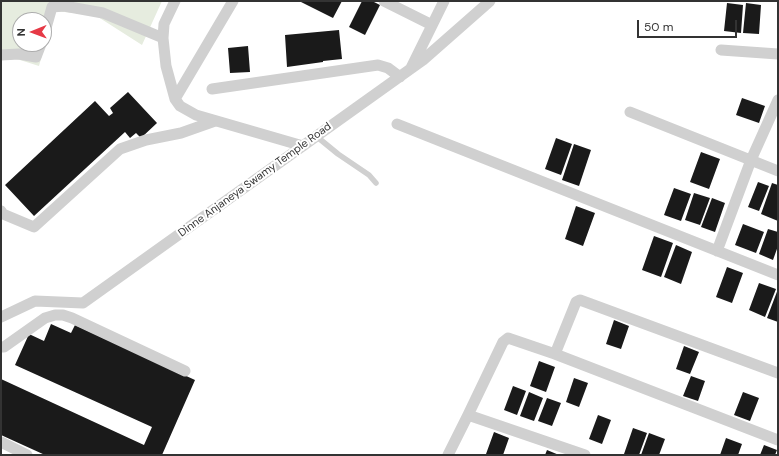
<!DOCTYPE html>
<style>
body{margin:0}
#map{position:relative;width:779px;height:456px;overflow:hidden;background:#fff;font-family:"DM Sans",sans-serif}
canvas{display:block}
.frame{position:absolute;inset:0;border:2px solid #333;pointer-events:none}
.north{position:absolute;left:12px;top:12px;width:40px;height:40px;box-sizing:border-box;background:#fff;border:1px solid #adadad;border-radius:50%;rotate:269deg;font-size:11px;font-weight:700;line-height:16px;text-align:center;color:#333}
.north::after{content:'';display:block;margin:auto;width:14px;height:18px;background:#e63946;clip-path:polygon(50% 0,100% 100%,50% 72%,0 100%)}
.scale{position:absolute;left:637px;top:20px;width:100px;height:18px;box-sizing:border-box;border:2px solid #333;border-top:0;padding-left:5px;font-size:12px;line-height:14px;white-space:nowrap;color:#333;-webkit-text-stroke:3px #fff;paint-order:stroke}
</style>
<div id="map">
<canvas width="779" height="456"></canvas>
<div class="frame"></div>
<div class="north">N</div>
<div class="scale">50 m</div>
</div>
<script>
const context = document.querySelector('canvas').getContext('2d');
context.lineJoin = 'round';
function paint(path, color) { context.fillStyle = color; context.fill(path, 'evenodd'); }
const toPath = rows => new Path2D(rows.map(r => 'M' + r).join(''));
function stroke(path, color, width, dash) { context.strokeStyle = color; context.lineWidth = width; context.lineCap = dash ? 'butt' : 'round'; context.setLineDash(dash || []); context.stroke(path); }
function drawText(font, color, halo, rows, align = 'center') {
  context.font = font + ' "DM Sans",sans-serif'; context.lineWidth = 4; context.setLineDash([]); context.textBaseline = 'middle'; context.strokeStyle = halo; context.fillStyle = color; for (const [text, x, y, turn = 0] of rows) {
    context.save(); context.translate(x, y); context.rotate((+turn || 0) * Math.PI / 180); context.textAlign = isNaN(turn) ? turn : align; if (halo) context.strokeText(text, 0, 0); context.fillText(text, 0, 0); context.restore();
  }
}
paint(toPath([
 [1,1,162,1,142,45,95,15,54,11,39,66,1,54],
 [20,20,44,20,44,44,20,44]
]), '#e6ecdf');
paint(toPath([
 [299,1,342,1,333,18],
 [362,1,372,1,380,5,365,35,349,27],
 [727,3,743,5,741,33,724,31],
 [746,3,761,5,759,34,743,33],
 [339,30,342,59,323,61,323,62,287,67,285,35],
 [248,46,250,72,230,73,228,48],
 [128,92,157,123,141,138,136,133,130,138,125,132,34,216,5,185,95,101,109,116,113,113,110,108],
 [742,98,765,106,759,123,736,115],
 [556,138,572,144,561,175,545,169],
 [574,144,591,150,579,186,562,180],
 [701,152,720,159,709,189,690,182],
 [758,182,769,186,759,211,748,207],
 [772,183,778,185,778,221,761,214],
 [674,188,691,194,681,221,664,215],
 [694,193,710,198,700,225,685,220],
 [712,198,725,203,715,232,701,227],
 [576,206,595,213,583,246,565,239],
 [743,224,764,232,756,253,735,245],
 [768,229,778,232,778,246,773,260,759,254],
 [654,236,673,243,661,277,642,270],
 [676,245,692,252,681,284,664,277],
 [727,267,743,273,732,303,716,297],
 [759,283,776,289,765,317,749,310],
 [778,289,778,322,767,318],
 [614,320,629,326,621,349,606,344],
 [51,324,71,333,75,325,195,380,162,455,45,455,1,435,1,379,144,445,152,427,15,365,29,334,44,341],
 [684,346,699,352,690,374,676,369],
 [539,361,555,367,546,392,530,386],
 [691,376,705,381,698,401,683,396],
 [574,378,588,383,579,407,566,402],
 [513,386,526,391,517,415,504,410],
 [529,392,543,398,534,421,520,416],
 [743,392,759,398,750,421,734,415],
 [547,398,561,403,552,426,538,421],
 [598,415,611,420,602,444,589,439],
 [633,428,647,433,639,455,626,455,624,454],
 [494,432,509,438,503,455,486,454],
 [649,433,665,439,659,455,641,455],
 [726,438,742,444,738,455,720,455],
 [764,445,777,450,775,455,760,455],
 [547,450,559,455,545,455]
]), '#1a1a1a');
stroke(toPath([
 [316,136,338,154,369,175,376,183]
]), '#d0d0d0', 5.5);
stroke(toPath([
 [175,1,164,24,163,38,166,66,175,99,180,106,196,115,303,146],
 [384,1,432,25],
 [44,35,52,7,64,6,103,13,163,38],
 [721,50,778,54],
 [1,55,19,54,36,57,41,44],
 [411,68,444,1],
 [212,89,378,65,388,68,400,77],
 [175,99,233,1],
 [630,112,778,171],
 [397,124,778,275],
 [1,211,3,214,34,227,120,149,146,140,181,133,215,121],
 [717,251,751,160,778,100],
 [1,317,35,301,83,303,423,60,490,1],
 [1,347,4,347,45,318,55,315,63,315,72,318,185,371],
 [555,354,576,302,580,300,778,373],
 [468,415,585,455],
 [1,442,27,455],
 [448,455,468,415,503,342,508,338,555,354,778,440]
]), '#d0d0d0', 11);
drawText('11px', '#333', '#fff', [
 ["Dinne Anjaneya Swamy Temple Road",255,180,-36]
]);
</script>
